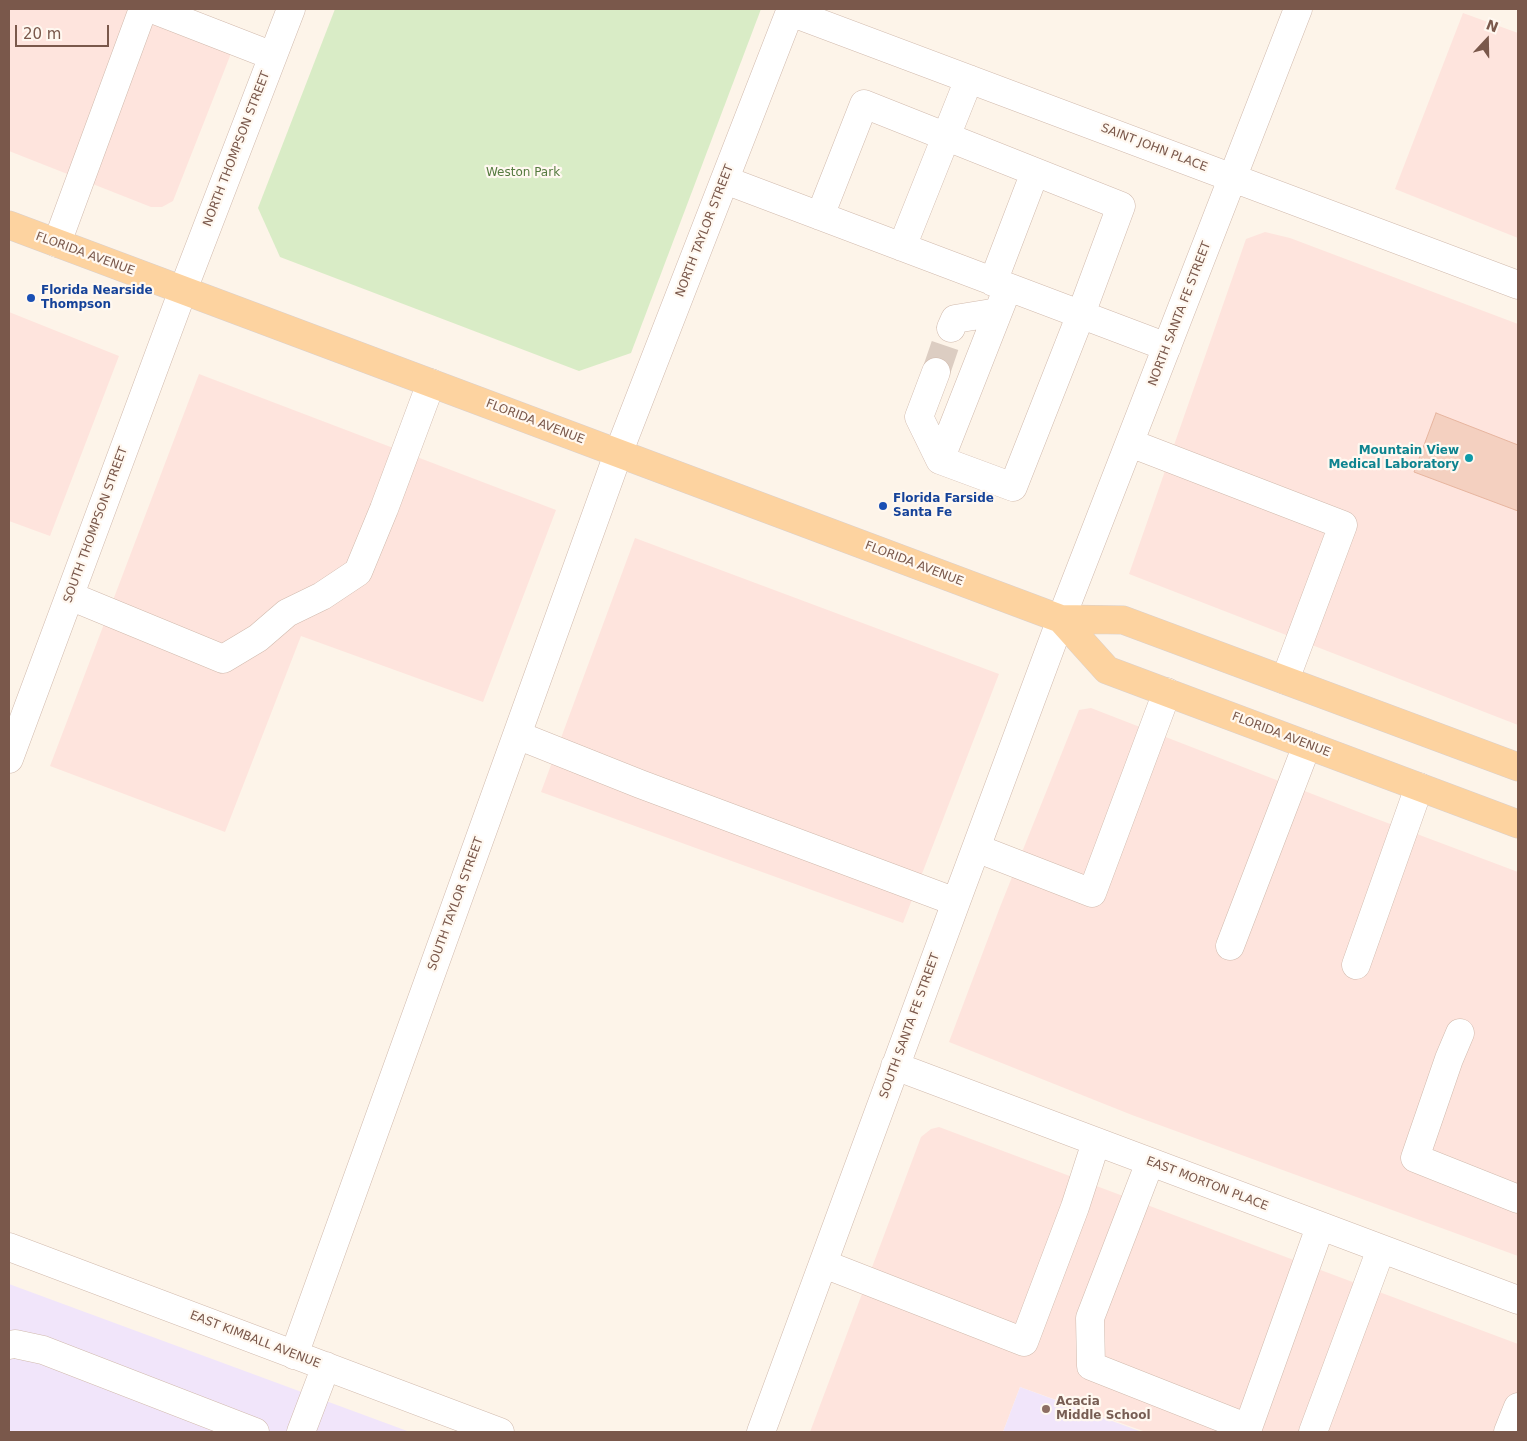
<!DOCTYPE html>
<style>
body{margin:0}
#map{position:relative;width:1527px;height:1441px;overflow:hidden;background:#fdf4e9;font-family:"DejaVu Sans",sans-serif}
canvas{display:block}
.frame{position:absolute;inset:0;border:10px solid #7a584b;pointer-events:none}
.north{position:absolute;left:1462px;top:15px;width:50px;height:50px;-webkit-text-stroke:4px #fff8f0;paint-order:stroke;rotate:21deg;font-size:14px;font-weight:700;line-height:20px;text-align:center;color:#7a584b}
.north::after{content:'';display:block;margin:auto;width:18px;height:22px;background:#7a584b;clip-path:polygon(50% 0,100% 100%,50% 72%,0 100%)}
.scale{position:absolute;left:15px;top:25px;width:94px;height:22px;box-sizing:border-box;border:2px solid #7a584b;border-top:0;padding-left:6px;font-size:15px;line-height:18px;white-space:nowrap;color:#7a584b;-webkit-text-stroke:4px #fff8f0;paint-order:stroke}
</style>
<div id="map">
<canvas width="1527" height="1441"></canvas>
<div class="frame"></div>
<div class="north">N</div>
<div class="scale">20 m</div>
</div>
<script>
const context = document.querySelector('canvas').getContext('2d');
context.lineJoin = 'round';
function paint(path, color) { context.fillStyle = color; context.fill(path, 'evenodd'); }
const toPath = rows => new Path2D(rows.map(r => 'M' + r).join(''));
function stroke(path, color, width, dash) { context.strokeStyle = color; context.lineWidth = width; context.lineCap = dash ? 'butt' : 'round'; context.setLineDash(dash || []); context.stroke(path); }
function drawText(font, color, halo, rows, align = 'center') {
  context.font = font + ' "DejaVu Sans",sans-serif'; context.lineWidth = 4.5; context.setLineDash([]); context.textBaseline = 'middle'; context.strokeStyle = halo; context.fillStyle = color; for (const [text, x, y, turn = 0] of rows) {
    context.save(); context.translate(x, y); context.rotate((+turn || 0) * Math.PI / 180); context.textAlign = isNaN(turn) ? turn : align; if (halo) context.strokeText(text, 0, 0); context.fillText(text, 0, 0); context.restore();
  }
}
paint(toPath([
 [9,9,190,9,241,28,173,201,162,207,151,207,9,151],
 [1463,13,1518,33,1518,238,1395,189],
 [1265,232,1290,238,1518,324,1518,725,1129,574,1246,239],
 [9,312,119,356,50,536,9,521],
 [199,374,556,510,483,702,301,636,225,832,50,766],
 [635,538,999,674,903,923,541,792],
 [1091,708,1369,816,1518,872,1518,1256,1132,1115,949,1042,1000,907,1079,710],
 [939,1127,1518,1344,1518,1432,1146,1432,1020,1387,1003,1432,810,1432,921,1137,931,1129]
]), '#fee4dd');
paint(toPath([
 [9,1284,410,1432,9,1432],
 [1020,1387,1142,1432,1003,1432]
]), '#f1e5fa');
paint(toPath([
 [335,9,761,9,631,353,579,371,280,257,258,208]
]), '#d9ecc6');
const building = toPath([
 [1436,413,1518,445,1518,511,1414,472,1436,413]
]);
paint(building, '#f4d0c0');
stroke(building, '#e7b59f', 1);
stroke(toPath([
 [936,372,951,328]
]), '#dccdc2', 28, [28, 14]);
const minor = toPath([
 [152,9,273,56],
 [790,12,1518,285],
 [725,180,1167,347],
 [820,216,864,104,1121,206,1081,314,1013,487,940,460,919,417,936,372],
 [57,243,143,9],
 [902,247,969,79],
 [993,282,1035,172],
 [951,328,955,319,998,312],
 [1130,443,1343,525,1285,680],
 [940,460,1008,287],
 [70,596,223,659,258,638,287,613,322,596,358,572,384,509,431,383],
 [517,735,640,784,956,902],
 [9,759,183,290,291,9],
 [976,848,1092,893,1167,692],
 [1230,946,1307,745],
 [1356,965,1419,787],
 [1460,1033,1449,1059,1415,1158,1518,1199],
 [895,1066,1518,1300],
 [1150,1162,1090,1318,1091,1366,1248,1428,1320,1227],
 [9,1247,500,1432],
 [824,1264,1024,1342,1075,1207,1096,1142],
 [9,1345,15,1344,43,1350,255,1432],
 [294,1355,618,454,791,9],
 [301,1432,326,1366],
 [761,1432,956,902,1061,619,1298,9],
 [1313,1432,1381,1249],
 [1508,1432,1518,1407]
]);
const major = toPath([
 [9,225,1061,619,1123,620,1518,767],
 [1061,619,1107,670,1518,824]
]);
stroke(minor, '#d1baad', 29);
stroke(major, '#dad0cd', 29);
stroke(minor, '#fff', 28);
stroke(major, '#fdd3a0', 28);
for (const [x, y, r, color] of [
 [31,298,5,"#1a4fb4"],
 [1469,458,5,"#0f9aa8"],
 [883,506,5,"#1a4fb4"],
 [1046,1409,5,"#8d6e63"]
]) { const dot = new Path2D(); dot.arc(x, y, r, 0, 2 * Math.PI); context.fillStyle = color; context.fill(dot); stroke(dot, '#fff8f0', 2); }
drawText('12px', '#7a584b', '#fff8f0', [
 ["SAINT JOHN PLACE",1154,148,21],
 ["NORTH THOMPSON STREET",237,149,-69],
 ["NORTH TAYLOR STREET",705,231,-69],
 ["FLORIDA AVENUE",85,254,20],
 ["NORTH SANTA FE STREET",1180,314,-69],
 ["FLORIDA AVENUE",535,422,21],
 ["SOUTH THOMPSON STREET",96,525,-70],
 ["FLORIDA AVENUE",914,564,21],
 ["FLORIDA AVENUE",1281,735,21],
 ["SOUTH TAYLOR STREET",456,904,-70],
 ["SOUTH SANTA FE STREET",910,1026,-70],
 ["EAST MORTON PLACE",1207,1184,21],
 ["EAST KIMBALL AVENUE",255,1340,21]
]);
drawText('12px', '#557a3f', '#fff8f0', [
 ["Weston Park",523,173]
]);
drawText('bold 12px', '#164399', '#fff8f0', [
 ["Florida Nearside",41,291],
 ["Thompson",41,305],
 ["Florida Farside",893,499],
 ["Santa Fe",893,513]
], 'left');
drawText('bold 12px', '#0d838f', '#fff8f0', [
 ["Mountain View",1459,451],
 ["Medical Laboratory",1459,465]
], 'right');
drawText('bold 12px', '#785e54', '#fff8f0', [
 ["Acacia",1056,1402],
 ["Middle School",1056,1416]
], 'left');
</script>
